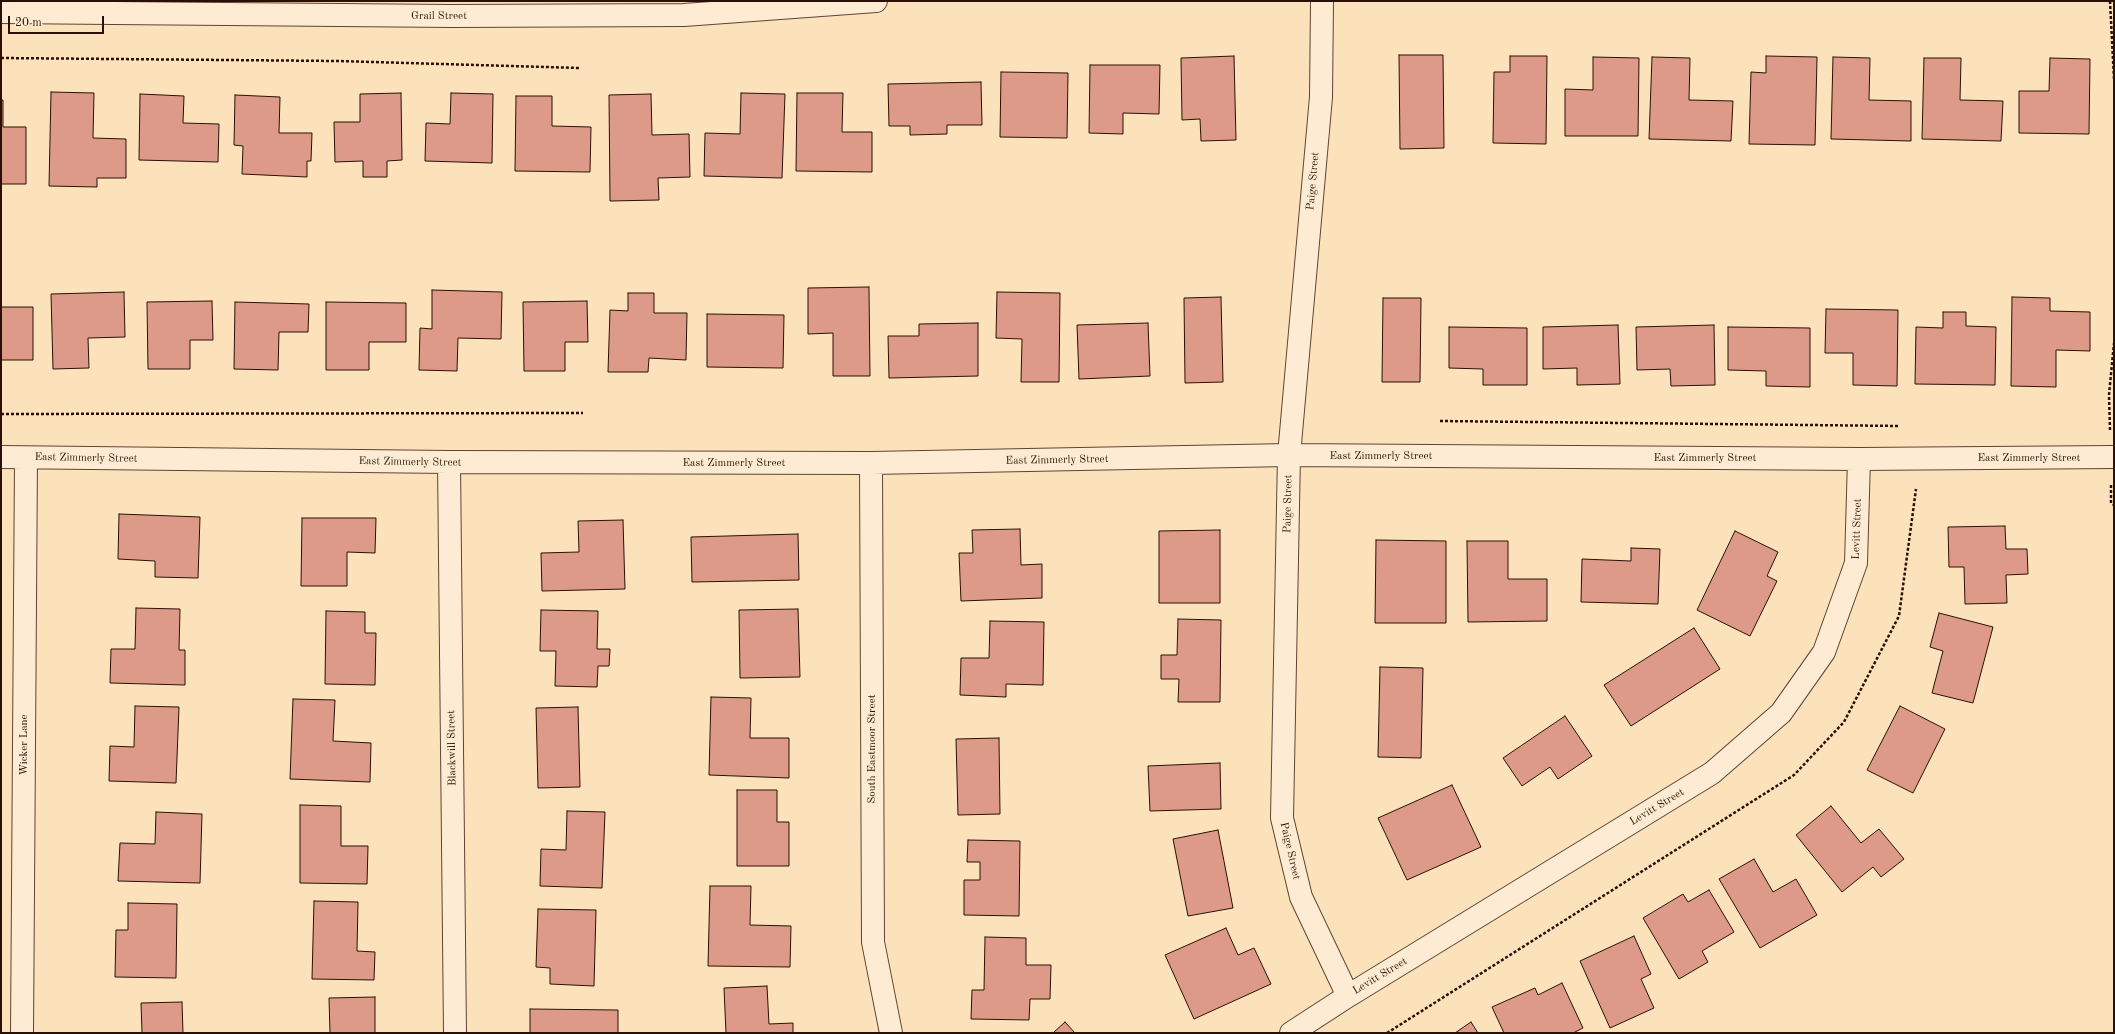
<!DOCTYPE html>
<style>
body{margin:0}
#map{position:relative;width:2115px;height:1034px;overflow:hidden;background:#fce2bb;font-family:"Old Standard TT",serif}
canvas{display:block}
.frame{position:absolute;inset:0;border:2px solid #2a1004;pointer-events:none}
.scale{position:absolute;left:8px;top:16px;width:96px;height:18px;box-sizing:border-box;border:2px solid #2a1004;border-top:0;padding-left:5px;font-size:12px;line-height:14px;white-space:nowrap;color:#2a1004;-webkit-text-stroke:3px #fdecd3;paint-order:stroke}
</style>
<div id="map">
<canvas width="2115" height="1034"></canvas>
<div class="frame"></div>
<div class="scale">20 m</div>
</div>
<script>
const context = document.querySelector('canvas').getContext('2d');
context.lineJoin = 'round';
function paint(path, color) { context.fillStyle = color; context.fill(path, 'evenodd'); }
const toPath = rows => new Path2D(rows.map(r => 'M' + r).join(''));
function stroke(path, color, width, dash) { context.strokeStyle = color; context.lineWidth = width; context.lineCap = dash ? 'butt' : 'round'; context.setLineDash(dash || []); context.stroke(path); }
function drawText(font, color, halo, rows, align = 'center') {
  context.font = font + ' "Old Standard TT",serif'; context.lineWidth = 3; context.setLineDash([]); context.textBaseline = 'middle'; context.strokeStyle = halo; context.fillStyle = color; for (const [text, x, y, turn = 0] of rows) {
    context.save(); context.translate(x, y); context.rotate((+turn || 0) * Math.PI / 180); context.textAlign = isNaN(turn) ? turn : align; if (halo) context.strokeText(text, 0, 0); context.fillText(text, 0, 0); context.restore();
  }
}
const building = toPath([
 [1399,55,1443,55,1444,148,1400,149,1399,55],
 [1234,56,1236,140,1201,141,1200,119,1182,120,1181,58,1234,56],
 [1510,56,1547,56,1546,144,1493,143,1494,72,1510,72,1510,56],
 [1766,56,1817,57,1815,145,1749,144,1751,72,1766,73,1766,56],
 [1593,57,1639,58,1638,136,1565,136,1565,89,1593,90,1593,57],
 [1652,57,1690,58,1689,100,1733,101,1731,141,1649,139,1652,57],
 [1833,57,1870,58,1869,100,1911,101,1911,141,1831,139,1833,57],
 [1924,58,1961,58,1960,100,2003,101,2001,141,1922,139,1924,58],
 [2050,58,2090,59,2089,134,2019,133,2019,91,2049,91,2050,58],
 [1090,65,1160,65,1159,114,1123,113,1123,134,1089,133,1090,65],
 [1001,72,1068,73,1067,138,1000,137,1001,72],
 [981,82,982,125,947,125,947,134,910,135,910,126,889,126,888,84,981,82],
 [51,92,94,93,93,138,126,139,126,178,97,178,97,187,49,186,51,92],
 [401,93,402,160,387,161,387,177,363,177,363,161,335,162,334,122,360,122,360,94,401,93],
 [451,93,493,94,492,163,425,161,426,123,450,124,451,93],
 [741,93,785,94,782,178,704,176,705,133,740,134,741,93],
 [797,93,843,93,842,132,872,132,872,172,796,171,797,93],
 [140,94,184,96,183,123,219,124,218,162,139,160,140,94],
 [651,94,652,135,689,134,690,177,658,178,659,200,610,201,609,95,651,94],
 [235,95,280,97,279,133,312,133,311,161,307,161,307,177,242,174,243,146,234,145,235,95],
 [516,96,552,96,552,126,591,127,590,172,515,171,516,96],
 [1,100,3,100,3,127,26,127,26,184,1,184,1,100],
 [869,287,870,376,833,376,833,333,808,334,808,288,869,287],
 [432,290,502,292,501,339,458,338,457,371,419,370,420,328,432,329,432,290],
 [124,292,125,337,88,338,89,368,53,369,51,294,124,292],
 [997,292,1060,293,1059,382,1021,382,1022,339,996,338,997,292],
 [628,293,654,293,654,313,687,313,686,360,649,358,648,372,608,372,610,310,628,311,628,293],
 [1221,297,1223,382,1185,383,1184,298,1221,297],
 [2012,297,2050,298,2050,311,2090,312,2090,351,2056,350,2056,387,2011,386,2012,297],
 [1383,298,1421,298,1420,382,1382,382,1383,298],
 [212,301,213,340,190,340,190,369,148,369,147,302,212,301],
 [587,301,588,342,565,342,565,371,524,371,523,302,587,301],
 [235,302,309,304,308,332,279,332,278,370,234,369,235,302],
 [326,302,406,303,406,342,369,342,369,370,326,370,326,302],
 [1,307,33,307,33,360,1,360,1,307],
 [1826,309,1898,310,1897,386,1853,385,1853,353,1825,353,1826,309],
 [1943,312,1966,312,1966,326,1996,327,1995,385,1915,384,1916,327,1943,328,1943,312],
 [707,314,784,315,783,368,707,367,707,314],
 [978,323,978,376,889,378,888,336,919,336,919,324,978,323],
 [1148,323,1150,376,1079,379,1077,325,1148,323],
 [1618,325,1620,384,1577,385,1577,368,1543,369,1543,327,1618,325],
 [1714,325,1715,385,1671,386,1670,369,1637,370,1636,327,1714,325],
 [1449,327,1527,328,1527,385,1483,385,1483,369,1449,368,1449,327],
 [1728,327,1810,328,1810,387,1766,386,1766,371,1728,370,1728,327],
 [119,514,200,517,198,578,155,577,155,561,118,559,119,514],
 [302,518,376,518,375,553,347,552,347,586,301,586,302,518],
 [623,520,625,589,542,591,541,553,579,552,578,521,623,520],
 [2005,526,2006,549,2027,549,2028,574,2006,575,2007,603,1965,604,1964,567,1949,567,1948,527,2005,526],
 [1020,529,1021,565,1042,564,1042,598,961,601,959,553,973,553,972,530,1020,529],
 [1220,530,1220,603,1159,603,1159,531,1220,530],
 [1735,531,1778,552,1767,576,1777,581,1750,636,1697,610,1735,531],
 [798,534,799,580,692,582,691,537,798,534],
 [1376,540,1446,541,1446,623,1375,623,1376,540],
 [1467,541,1508,541,1508,579,1547,579,1547,621,1468,622,1467,541],
 [1631,548,1660,549,1658,604,1581,602,1582,559,1631,561,1631,548],
 [136,608,180,609,179,650,185,650,185,685,110,683,111,649,135,649,136,608],
 [798,609,800,677,740,678,739,610,798,609],
 [541,610,598,611,597,649,610,649,609,666,598,666,597,687,555,686,556,651,540,651,541,610],
 [326,611,365,612,365,633,376,633,375,685,325,684,326,611],
 [1939,613,1993,627,1973,703,1932,693,1943,651,1930,647,1939,613],
 [1178,619,1221,620,1220,702,1178,702,1179,679,1161,679,1161,655,1177,655,1178,619],
 [990,621,1044,622,1043,685,1006,684,1006,697,960,695,961,658,989,658,990,621],
 [1694,628,1720,669,1631,726,1604,685,1694,628],
 [1380,667,1423,668,1421,758,1378,757,1380,667],
 [711,697,751,698,750,738,789,738,789,778,709,775,711,697],
 [293,699,335,700,333,741,371,743,370,782,290,779,293,699],
 [135,706,179,707,176,783,109,781,110,746,134,747,135,706],
 [1900,706,1945,729,1913,793,1867,770,1900,706],
 [578,707,580,787,538,788,536,708,578,707],
 [1565,716,1592,756,1558,779,1550,767,1522,786,1503,758,1565,716],
 [999,738,1000,814,958,815,956,739,999,738],
 [1220,763,1221,809,1150,811,1148,766,1220,763],
 [1452,785,1481,847,1407,880,1378,818,1452,785],
 [737,790,777,790,777,822,789,822,789,866,737,866,737,790],
 [300,805,341,806,341,846,368,846,367,884,300,883,300,805],
 [1831,806,1861,843,1879,829,1904,859,1881,877,1873,867,1842,892,1796,835,1831,806],
 [567,811,605,812,602,888,540,886,541,849,566,850,567,811],
 [156,812,202,814,200,883,118,881,120,843,155,844,156,812],
 [1218,830,1233,908,1188,916,1173,839,1218,830],
 [968,840,1020,841,1019,916,964,915,964,880,980,880,980,862,967,862,968,840],
 [1754,859,1773,892,1796,879,1817,915,1760,948,1719,879,1754,859],
 [710,886,751,886,750,925,791,926,790,967,708,966,710,886],
 [1709,890,1734,932,1702,951,1708,962,1679,979,1643,918,1683,894,1688,902,1709,890],
 [314,901,358,902,357,951,375,952,374,980,312,979,314,901],
 [128,903,177,904,176,978,115,977,116,930,128,930,128,903],
 [538,909,596,910,594,986,550,984,550,968,536,967,538,909],
 [1226,928,1238,955,1254,948,1271,984,1194,1019,1165,955,1226,928],
 [1634,936,1651,974,1641,979,1654,1008,1610,1028,1580,961,1634,936],
 [985,937,1026,938,1026,965,1051,965,1050,999,1030,999,1029,1020,971,1019,972,990,984,990,985,937],
 [1562,983,1583,1028,1573,1033,1504,1033,1492,1007,1535,988,1538,995,1562,983],
 [767,986,769,1024,793,1023,793,1033,726,1033,724,988,767,986],
 [375,997,375,1033,330,1033,329,998,375,997],
 [182,1002,183,1033,142,1033,141,1003,182,1002],
 [530,1009,618,1010,618,1033,530,1033,530,1009],
 [1065,1022,1075,1033,1053,1033,1065,1022],
 [1471,1022,1478,1033,1455,1033,1471,1022]
]);
paint(building, '#dd9a89');
stroke(building, '#2a1004', 1);
const minor = toPath([
 [1322,1,1321,97,1289,455,1282,818,1301,897,1348,996],
 [1,12,452,16,684,15,876,1],
 [1,457,449,462,871,463,1289,455,1859,459,2114,457],
 [449,462,455,1033],
 [871,463,873,942,891,1033],
 [22,1033,26,458],
 [1291,1033,1348,996,1712,773,1781,713,1824,652,1856,563,1859,459]
]);
stroke(minor, '#5e4432', 24);
stroke(toPath([
 [2110,1,2114,79],
 [1,58,338,61,580,68],
 [1,414,583,413],
 [1440,421,1900,426],
 [2110,430,2109,395,2114,343],
 [2111,485,2111,503,2114,505],
 [1387,1033,1794,775,1844,722,1899,616,1916,489]
]), '#2a1004', 2.5, [3, 2]);
stroke(minor, '#fdecd3', 22);
drawText('11px', '#2a1004', '#fdecd3', [
 ["Grail Street",439,16],
 ["Paige Street",1313,181,-85],
 ["East Zimmerly Street",1381,456],
 ["East Zimmerly Street",86,458,1],
 ["East Zimmerly Street",1705,458],
 ["East Zimmerly Street",2029,458],
 ["East Zimmerly Street",1057,460,-1],
 ["East Zimmerly Street",410,462,1],
 ["East Zimmerly Street",734,463],
 ["Paige Street",1288,504,-89],
 ["Levitt Street",1857,529,-88],
 ["Wicker Lane",24,745,-90],
 ["Blackwill Street",452,748,-91],
 ["South Eastmoor Street",872,749,-90],
 ["Levitt Street",1657,807,-31],
 ["Paige Street",1290,851,77],
 ["Levitt Street",1380,976,-31]
]);
</script>
